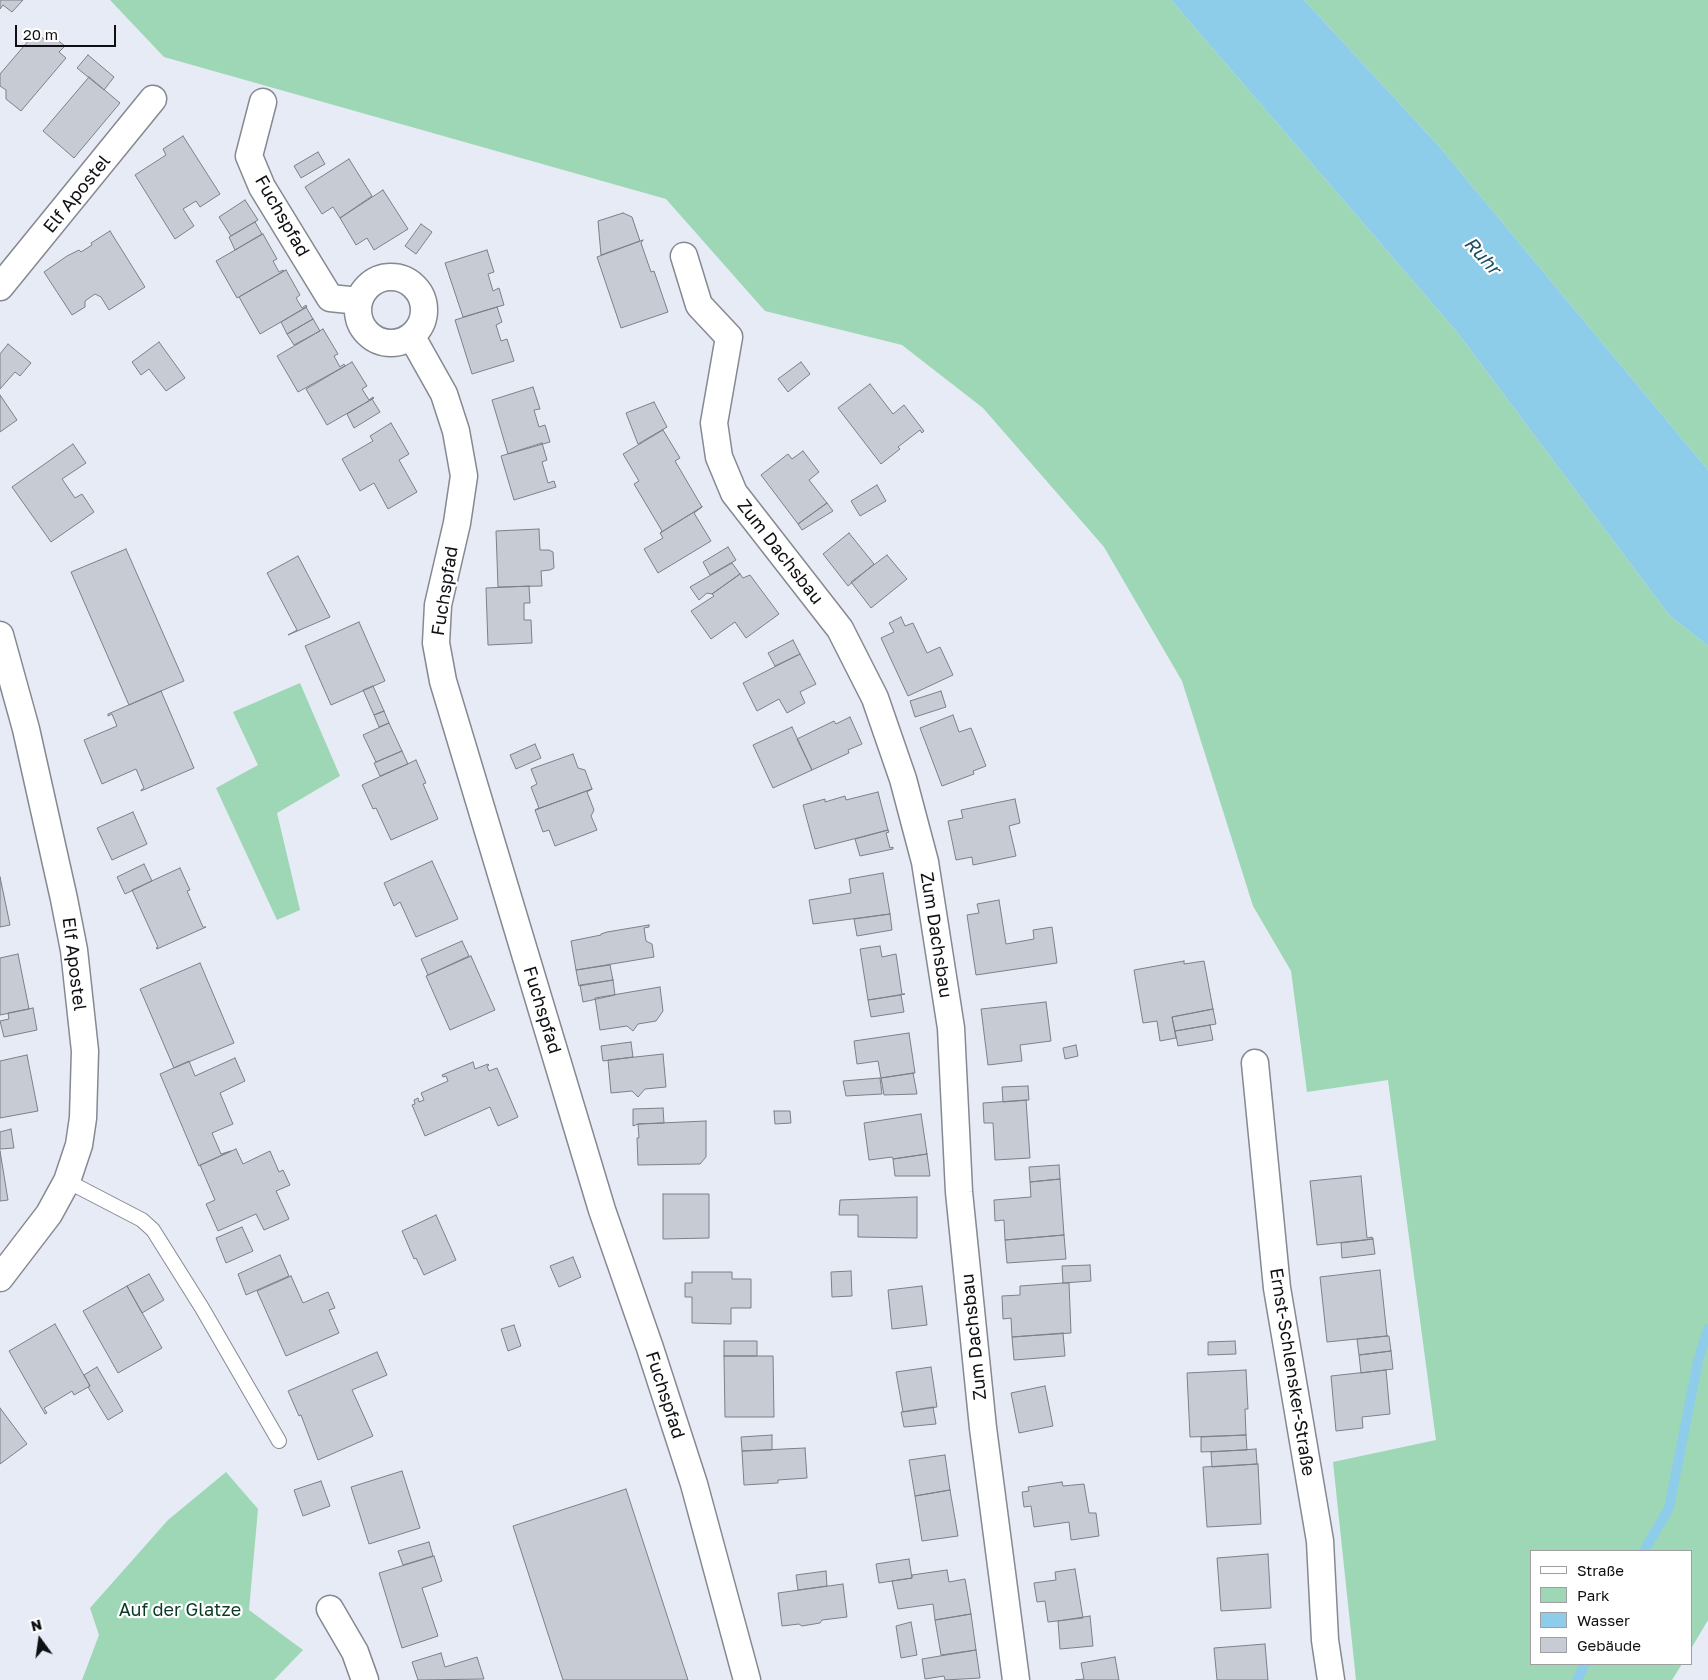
<!DOCTYPE html>
<meta charset="utf-8">
<style>
body{margin:0}
#map{position:relative;width:1708px;height:1680px;overflow:hidden;background:#e7ebf5;font-family:"Golos Text",sans-serif}
canvas{display:block}
.legend{position:absolute;left:1530px;top:1550px;width:162px;height:115px;box-sizing:border-box;background:#fff;border:1px solid #9f9fa1;margin:0;padding:6px 9px;list-style:none;font-size:15px;color:#0f1013}
.legend li{display:flex;align-items:center;gap:10px;height:25px}
.legend b{width:25px;border:1px solid #9f9fa1}
.north{position:absolute;left:15px;top:1615px;width:50px;height:50px;-webkit-text-stroke:4px #fff;paint-order:stroke;rotate:346deg;font-size:14px;font-weight:700;line-height:20px;text-align:center;color:#0f1013}
.north::after{content:'';display:block;margin:auto;width:18px;height:22px;background:#0f1013;clip-path:polygon(50% 0,100% 100%,50% 72%,0 100%)}
.scale{position:absolute;left:15px;top:25px;width:101px;height:22px;box-sizing:border-box;border:2px solid #0f1013;border-top:0;padding-left:6px;font-size:15px;line-height:18px;white-space:nowrap;color:#0f1013;-webkit-text-stroke:4px #fff;paint-order:stroke}
</style>
<div id="map">
<canvas width="1708" height="1680"></canvas>
<ul class="legend">
<li><b style="height:6px;background:#fff"></b>Straße</li>
<li><b style="height:14px;background:#9dd7b5"></b>Park</li>
<li><b style="height:14px;background:#8ecdea"></b>Wasser</li>
<li><b style="height:14px;background:#c7cbd4"></b>Gebäude</li>
</ul>
<div class="north">N</div>
<div class="scale">20 m</div>
</div>
<script>
const context = document.querySelector('canvas').getContext('2d');
context.lineJoin = 'round';
function paint(path, color) { context.fillStyle = color; context.fill(path, 'evenodd'); }
const toPath = rows => new Path2D(rows.map(r => 'M' + r).join(''));
function stroke(path, color, width, dash) { context.strokeStyle = color; context.lineWidth = width; context.lineCap = dash ? 'butt' : 'round'; context.setLineDash(dash || []); context.stroke(path); }
function drawText(font, color, halo, rows, align = 'center') {
  context.font = font + ' "Golos Text",sans-serif'; context.lineWidth = 4.5; context.setLineDash([]); context.textBaseline = 'middle'; context.strokeStyle = halo; context.fillStyle = color; for (const [text, x, y, turn = 0] of rows) {
    context.save(); context.translate(x, y); context.rotate((+turn || 0) * Math.PI / 180); context.textAlign = isNaN(turn) ? turn : align; if (halo) context.strokeText(text, 0, 0); context.fillText(text, 0, 0); context.restore();
  }
}
paint(toPath([
 [110,0,1171,0,1457,332,1669,615,1708,646,1708,1620,1692,1647,1692,1551,1532,1551,1532,1664,1682,1664,1672,1680,1356,1680,1333,1462,1436,1440,1388,1080,1307,1092,1291,971,1253,906,1182,681,1104,547,983,408,902,345,765,311,666,199,164,57],
 [1304,0,1708,0,1708,470,1438,145],
 [300,683,340,776,277,813,300,910,277,920,216,788,258,765,233,712],
 [226,1472,258,1509,249,1610,303,1650,274,1680,82,1680,99,1635,90,1608,168,1520]
]), '#9dd7b5');
paint(toPath([
 [1171,0,1304,0,1438,145,1708,470,1708,646,1669,615,1457,332]
]), '#8ecdea');
stroke(toPath([
 [1644,1551,1669,1508,1698,1361,1708,1329],
 [1577,1680,1585,1664]
]), '#8ecdea', 10);
const building = toPath([
 [0,0,23,0,12,12,3,5,0,9,0,0],
 [36,32,47,42,52,36,65,46,59,52,66,58,21,111,6,99,6,90,0,86,0,74,36,32],
 [88,55,114,77,104,90,77,68,88,55],
 [89,77,120,103,74,158,43,131,89,77],
 [183,136,220,194,200,207,196,201,183,209,194,226,175,239,135,175,166,155,163,149,183,136],
 [318,152,325,164,301,178,294,166,318,152],
 [349,159,372,196,340,218,333,207,322,214,305,187,349,159],
 [383,190,408,229,374,250,367,238,356,245,340,218,383,190],
 [245,200,258,220,231,236,219,217,245,200],
 [623,213,632,217,640,241,601,255,598,221,623,213],
 [255,222,262,234,235,250,229,237,255,222],
 [421,224,432,232,416,254,405,246,421,224],
 [110,231,145,287,109,310,101,297,95,294,85,301,85,307,72,315,44,272,67,256,79,250,81,252,92,245,91,243,110,231],
 [263,234,277,259,273,261,279,272,283,270,284,271,237,298,216,261,263,234],
 [643,240,641,243,651,272,654,271,668,312,621,328,597,257,643,240],
 [487,250,494,272,488,274,493,291,499,288,504,305,463,317,445,263,487,250],
 [286,270,300,295,296,298,302,308,306,305,307,307,260,334,239,297,286,270],
 [306,307,313,319,287,334,281,322,306,307],
 [497,307,502,322,496,325,501,341,507,339,514,361,472,374,455,320,497,307],
 [313,319,320,331,294,345,287,334,313,319],
 [323,329,338,354,334,356,340,367,344,364,345,366,298,392,277,356,323,329],
 [159,342,185,378,166,391,149,369,141,375,132,362,159,342],
 [8,344,31,363,20,376,15,372,0,389,0,354,8,344],
 [352,362,367,386,362,389,369,400,373,397,374,398,327,425,306,389,352,362],
 [801,362,810,374,788,392,778,379,801,362],
 [870,384,893,414,904,405,924,431,922,433,920,430,898,447,900,449,881,464,838,408,870,384],
 [533,387,540,409,534,410,539,427,545,425,550,442,508,454,492,400,533,387],
 [0,395,17,420,0,432,0,395],
 [372,399,380,412,354,428,347,414,372,399],
 [654,402,667,427,638,444,626,413,654,402],
 [391,423,409,454,399,460,417,492,388,509,374,483,360,491,342,459,373,441,370,436,391,423],
 [663,430,680,458,675,461,702,507,660,533,662,531,634,484,639,481,623,454,663,430],
 [542,443,547,460,542,462,548,483,554,481,556,487,514,500,501,456,542,443],
 [73,444,86,463,62,479,75,498,82,494,94,512,51,542,12,487,73,444],
 [803,451,819,472,809,480,827,503,798,524,761,475,788,454,792,459,803,451],
 [877,485,886,501,860,516,851,501,877,485],
 [827,503,833,511,802,530,798,524,827,503],
 [702,507,694,513,711,541,658,573,644,549,663,538,660,533,702,507],
 [539,529,540,550,549,550,553,552,554,568,550,570,541,571,542,586,498,587,496,531,539,529],
 [849,533,874,564,848,586,823,554,849,533],
 [728,547,736,560,710,575,703,562,728,547],
 [126,549,184,681,129,705,71,572,126,549],
 [887,555,907,579,871,608,851,582,887,555],
 [298,556,330,617,288,635,297,630,267,573,298,556],
 [732,563,740,574,712,594,707,593,699,600,690,587,732,563],
 [740,574,743,578,750,575,779,614,746,638,735,622,711,639,691,611,714,596,712,594,740,574],
 [529,586,530,603,524,603,524,620,531,620,532,643,488,645,486,588,529,586],
 [901,617,905,626,913,623,927,653,940,647,953,675,908,696,881,638,894,632,889,623,901,617],
 [359,622,385,681,331,705,305,646,359,622],
 [793,640,800,654,775,666,768,653,793,640],
 [800,654,816,684,800,692,805,703,787,713,779,699,757,711,743,683,800,654],
 [373,686,384,711,374,715,363,690,373,686],
 [161,691,194,768,141,791,141,790,144,788,136,769,102,784,84,740,117,726,112,714,108,716,108,714,161,691],
 [941,691,946,707,915,717,910,701,941,691],
 [384,711,389,723,379,727,374,715,384,711],
 [953,715,959,732,971,728,986,766,973,771,974,774,942,786,920,728,953,715],
 [850,717,862,744,848,750,849,753,812,770,797,739,834,721,836,724,850,717],
 [389,723,402,751,376,762,363,735,389,723],
 [792,727,812,770,773,788,753,745,792,727],
 [535,744,541,758,516,769,510,755,535,744],
 [402,751,408,764,380,776,374,763,402,751],
 [573,754,578,768,585,770,592,789,535,810,539,808,531,787,537,784,531,769,573,754],
 [416,760,426,783,423,784,438,819,391,840,376,808,373,809,362,785,416,760],
 [592,789,587,792,594,810,591,816,597,830,555,846,549,830,543,832,535,810,592,789],
 [878,792,888,830,815,849,803,805,825,799,825,802,845,796,846,800,878,792],
 [1015,799,1020,823,1009,826,1016,856,973,865,972,857,956,860,948,821,963,818,961,810,1015,799],
 [133,812,147,844,112,860,97,828,133,812],
 [888,830,889,832,886,833,890,848,893,847,893,849,860,856,855,839,888,830],
 [432,861,458,919,416,937,400,902,394,906,384,883,432,861],
 [144,864,152,881,125,894,117,877,144,864],
 [180,868,190,890,187,891,203,927,206,927,157,949,156,948,158,947,132,890,180,868],
 [883,873,890,914,813,924,809,900,851,893,849,879,883,873],
 [0,877,10,925,0,927,0,877],
 [999,900,1006,944,1034,939,1033,930,1052,927,1057,963,976,975,967,915,979,913,977,904,999,900],
 [890,914,892,930,857,936,854,919,890,914],
 [649,925,649,927,644,928,646,941,652,944,654,957,576,970,571,941,601,935,601,934,607,932,649,925],
 [462,941,469,956,428,975,421,959,462,941],
 [880,946,882,957,896,954,902,994,905,994,868,1000,860,949,880,946],
 [18,954,29,1009,0,1015,0,958,18,954],
 [471,956,495,1010,450,1030,426,976,471,956],
 [1184,961,1184,964,1204,961,1213,1009,1172,1017,1176,1038,1160,1041,1157,1021,1143,1023,1134,970,1184,961],
 [200,963,234,1043,174,1068,140,989,200,963],
 [610,965,613,980,579,986,576,970,610,965],
 [613,980,615,995,583,1002,580,985,613,980],
 [660,987,663,1011,656,1021,638,1024,633,1031,627,1026,600,1030,595,998,660,987],
 [901,995,904,1012,871,1017,868,1000,901,995],
 [1046,1002,1051,1041,1020,1045,1022,1061,988,1065,981,1009,1046,1002],
 [33,1008,37,1030,4,1037,0,1021,9,1019,8,1013,33,1008],
 [1213,1009,1216,1024,1175,1031,1172,1017,1213,1009],
 [1210,1025,1213,1040,1178,1046,1175,1031,1210,1025],
 [909,1033,915,1073,881,1078,878,1061,857,1064,854,1041,909,1033],
 [631,1042,633,1057,603,1061,601,1046,631,1042],
 [1076,1045,1078,1056,1065,1059,1063,1048,1076,1045],
 [663,1054,666,1087,645,1089,638,1097,632,1091,611,1093,608,1060,663,1054],
 [27,1055,38,1111,0,1118,0,1061,27,1055],
 [235,1058,245,1081,220,1093,233,1124,212,1133,221,1154,231,1151,199,1166,160,1074,189,1061,195,1076,235,1058],
 [473,1062,475,1069,488,1064,489,1065,487,1066,489,1071,497,1068,518,1117,498,1126,490,1107,425,1136,412,1105,415,1104,414,1100,418,1098,419,1102,424,1100,421,1093,448,1081,446,1076,443,1077,442,1075,473,1062],
 [913,1073,917,1094,884,1095,881,1078,913,1073],
 [880,1078,882,1094,846,1096,843,1081,880,1078],
 [1028,1086,1029,1100,1003,1102,1002,1087,1028,1086],
 [1026,1100,1030,1158,995,1160,993,1123,984,1123,983,1103,1026,1100],
 [663,1108,664,1123,638,1124,633,1126,633,1109,663,1108],
 [774,1111,790,1111,791,1123,775,1124,774,1111],
 [921,1114,927,1154,893,1159,892,1157,869,1160,864,1123,921,1114],
 [706,1121,706,1157,700,1164,638,1165,637,1138,639,1138,638,1124,706,1121],
 [11,1129,14,1148,0,1149,0,1132,11,1129],
 [236,1149,243,1164,270,1151,279,1172,283,1170,290,1185,276,1191,289,1219,264,1230,256,1214,218,1231,206,1204,215,1200,200,1165,236,1149],
 [0,1151,8,1200,0,1201,0,1151],
 [927,1154,930,1176,895,1176,893,1159,927,1154],
 [1059,1165,1060,1179,1030,1182,1029,1167,1059,1165],
 [1361,1176,1367,1238,1372,1237,1373,1239,1317,1245,1310,1181,1361,1176],
 [1060,1179,1064,1235,1005,1240,1004,1220,995,1221,994,1200,1031,1197,1030,1182,1060,1179],
 [663,1194,709,1194,709,1238,663,1239,663,1194],
 [917,1197,917,1238,858,1237,858,1215,839,1215,840,1200,917,1197],
 [436,1215,456,1260,424,1275,416,1258,414,1259,402,1231,436,1215],
 [242,1227,253,1251,226,1263,216,1238,242,1227],
 [1064,1235,1066,1259,1007,1263,1005,1240,1064,1235],
 [1373,1239,1375,1254,1342,1258,1341,1243,1373,1239],
 [280,1255,289,1276,246,1295,238,1274,280,1255],
 [573,1257,581,1277,559,1287,550,1266,573,1257],
 [1090,1265,1091,1281,1063,1283,1062,1266,1090,1265],
 [1380,1270,1387,1336,1327,1342,1320,1277,1380,1270],
 [851,1271,852,1296,832,1297,831,1272,851,1271],
 [692,1272,732,1272,732,1279,751,1279,751,1308,731,1308,731,1324,692,1323,692,1297,685,1297,685,1283,692,1283,692,1272],
 [149,1274,164,1300,142,1313,127,1286,149,1274],
 [291,1276,303,1303,328,1292,335,1308,329,1310,339,1333,286,1356,257,1291,291,1276],
 [1063,1283,1069,1283,1071,1333,1012,1337,1011,1318,1003,1319,1002,1296,1020,1295,1020,1286,1063,1283],
 [127,1286,162,1348,118,1373,83,1311,127,1286],
 [922,1286,927,1325,892,1329,888,1290,922,1286],
 [55,1324,90,1386,74,1395,72,1391,44,1408,47,1413,45,1414,9,1351,55,1324],
 [514,1325,521,1346,508,1351,501,1329,514,1325],
 [1063,1333,1065,1356,1014,1360,1012,1337,1063,1333],
 [1387,1336,1389,1336,1391,1351,1359,1355,1357,1339,1387,1336],
 [724,1341,757,1341,757,1356,724,1356,724,1341],
 [1235,1341,1236,1354,1208,1355,1208,1342,1235,1341],
 [1391,1351,1393,1369,1361,1373,1359,1355,1391,1351],
 [377,1352,387,1375,352,1390,373,1436,318,1460,301,1415,299,1416,288,1391,377,1352],
 [724,1356,773,1356,774,1417,725,1417,724,1356],
 [97,1367,123,1411,108,1420,88,1387,90,1386,84,1375,97,1367],
 [931,1367,937,1407,903,1412,896,1372,931,1367],
 [1246,1370,1248,1409,1245,1409,1246,1435,1190,1437,1187,1373,1246,1370],
 [1386,1370,1390,1414,1362,1417,1363,1428,1336,1431,1331,1376,1386,1370],
 [1045,1386,1053,1426,1019,1433,1011,1393,1045,1386],
 [933,1407,936,1424,904,1427,901,1412,933,1407],
 [0,1408,27,1444,0,1464,0,1408],
 [772,1435,772,1450,742,1451,741,1437,772,1435],
 [1246,1435,1247,1450,1201,1452,1201,1437,1246,1435],
 [805,1448,807,1478,778,1480,778,1483,744,1485,742,1451,805,1448],
 [1256,1449,1257,1464,1212,1467,1211,1452,1256,1449],
 [945,1455,950,1490,915,1496,909,1460,945,1455],
 [1258,1464,1261,1524,1207,1527,1203,1467,1258,1464],
 [402,1471,420,1528,369,1544,351,1487,402,1471],
 [321,1481,330,1506,303,1516,294,1490,321,1481],
 [1062,1482,1063,1486,1084,1484,1089,1513,1096,1513,1099,1536,1071,1540,1069,1522,1034,1527,1031,1506,1024,1507,1022,1492,1029,1491,1028,1487,1062,1482],
 [626,1489,688,1680,563,1680,513,1526,626,1489],
 [950,1490,958,1536,922,1541,915,1496,950,1490],
 [429,1542,433,1556,403,1565,398,1551,429,1542],
 [1268,1554,1271,1608,1221,1611,1217,1558,1268,1554],
 [434,1556,442,1581,422,1588,438,1636,402,1648,379,1573,434,1556],
 [909,1559,912,1578,879,1583,876,1564,909,1559],
 [1075,1569,1083,1618,1048,1622,1045,1601,1037,1602,1034,1583,1056,1580,1055,1572,1075,1569],
 [947,1570,949,1582,965,1579,971,1614,935,1620,933,1604,898,1609,892,1581,912,1578,912,1575,947,1570],
 [826,1571,827,1586,798,1590,796,1575,826,1571],
 [843,1584,847,1617,822,1620,820,1623,802,1626,799,1624,782,1626,778,1593,843,1584],
 [971,1614,976,1650,941,1655,935,1620,971,1614],
 [1090,1616,1093,1646,1060,1649,1058,1621,1090,1616],
 [911,1622,917,1655,901,1658,896,1626,911,1622],
 [1265,1644,1268,1680,1217,1680,1214,1648,1265,1644],
 [976,1650,980,1678,945,1680,944,1676,925,1679,922,1659,976,1650],
 [441,1653,445,1667,477,1657,484,1679,418,1680,412,1662,441,1653],
 [1115,1657,1119,1680,1075,1680,1084,1679,1081,1663,1115,1657]
]);
paint(building, '#c7cbd4');
stroke(building, '#7c8088', 1);
const service = toPath([
 [67,1181,142,1220,153,1230,202,1308,279,1441]
]);
const minor = toPath([
 [263,102,249,156,262,187,330,298,359,301],
 [684,256,699,305,729,337,714,423,719,457,734,493,840,629,875,698,903,779,925,862,951,1028,959,1192,983,1428,1016,1680],
 '358 310a33 33 0 1 1 66 0a33 33 0 1 1-66 0Z',
 [0,287,153,99],
 [412,337,444,394,456,431,464,476,457,523,438,605,436,643,443,681,602,1210,650,1348,694,1484,747,1680],
 [0,635,26,729,64,899,74,950,85,1051,83,1118,79,1145,67,1181,49,1214,0,1278],
 [1255,1063,1277,1288,1320,1541,1325,1640,1331,1680],
 [330,1609,355,1652,365,1680]
]);
stroke(service, '#858991', 16);
stroke(minor, '#858991', 29);
stroke(service, '#fff', 14);
stroke(minor, '#fff', 26);
drawText('18px', '#0f1013', '#fff', [
 ["Elf Apostel",77,194,-51],
 ["Fuchspfad",282,216,60],
 ["Zum Dachsbau",780,552,52],
 ["Fuchspfad",445,591,-81],
 ["Zum Dachsbau",936,935,81],
 ["Elf Apostel",74,964,83],
 ["Fuchspfad",542,1010,73],
 ["Zum Dachsbau",974,1337,-96],
 ["Ernst-Schlensker-Straße",1292,1372,81],
 ["Fuchspfad",665,1395,72]
]);
drawText('18px', '#0b3a24', '#fff', [
 ["Auf der Glatze",180,1610]
]);
drawText('italic 19px', '#194d61', '#fff', [
 ["Ruhr",1482,256,48]
]);
</script>
